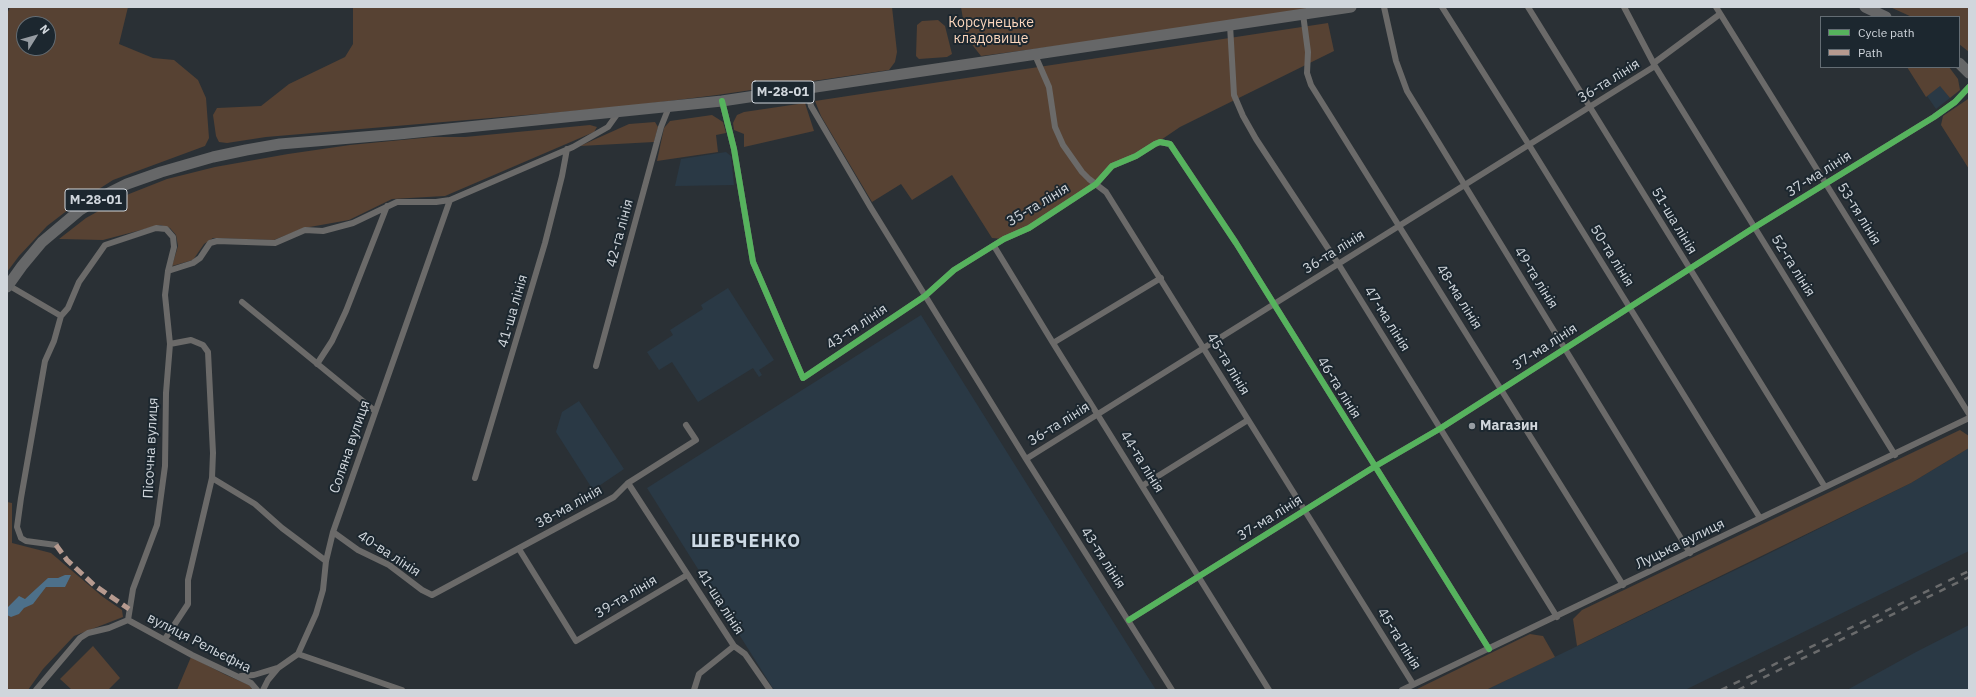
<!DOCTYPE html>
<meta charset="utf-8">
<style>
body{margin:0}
#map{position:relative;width:1976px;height:697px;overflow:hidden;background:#2a3035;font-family:"IBM Plex Sans",sans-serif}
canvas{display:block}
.frame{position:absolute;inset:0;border:8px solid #d0d6dc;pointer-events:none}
.legend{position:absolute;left:1820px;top:16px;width:140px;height:52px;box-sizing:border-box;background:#1c272f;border:1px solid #646d74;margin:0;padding:5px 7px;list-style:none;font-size:12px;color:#d0d6dc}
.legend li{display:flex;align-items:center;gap:8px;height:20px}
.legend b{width:20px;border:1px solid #646d74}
.north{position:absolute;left:16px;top:16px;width:40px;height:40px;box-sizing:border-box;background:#1c272f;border:1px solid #646d74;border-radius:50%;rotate:53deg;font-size:11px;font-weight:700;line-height:16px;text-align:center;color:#d0d6dc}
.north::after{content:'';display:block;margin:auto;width:14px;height:18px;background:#969ca2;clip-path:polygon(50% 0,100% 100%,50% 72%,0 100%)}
</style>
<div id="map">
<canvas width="1976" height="697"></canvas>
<div class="frame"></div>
<ul class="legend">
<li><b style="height:5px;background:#56b35d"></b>Cycle path</li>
<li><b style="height:5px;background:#b69a8f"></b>Path</li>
</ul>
<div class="north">N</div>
</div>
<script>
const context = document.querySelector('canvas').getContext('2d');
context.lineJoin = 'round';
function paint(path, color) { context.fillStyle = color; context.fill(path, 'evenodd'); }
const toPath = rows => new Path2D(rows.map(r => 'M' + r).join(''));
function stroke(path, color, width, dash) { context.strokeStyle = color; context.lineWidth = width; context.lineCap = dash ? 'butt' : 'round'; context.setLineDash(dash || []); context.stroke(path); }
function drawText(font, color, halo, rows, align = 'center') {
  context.font = font + ' "IBM Plex Sans",sans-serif'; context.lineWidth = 4; context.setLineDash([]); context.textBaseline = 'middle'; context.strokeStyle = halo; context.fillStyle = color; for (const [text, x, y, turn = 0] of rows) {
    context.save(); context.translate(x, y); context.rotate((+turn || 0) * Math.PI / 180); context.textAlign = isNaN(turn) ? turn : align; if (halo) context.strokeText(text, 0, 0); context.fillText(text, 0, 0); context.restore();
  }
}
paint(toPath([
 [1940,85,1950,98,1936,109,1927,96],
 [726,152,731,156,734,185,675,186,681,159],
 [728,288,774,360,759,370,762,375,759,377,753,368,698,402,672,362,659,370,647,352,673,335,670,330,703,309,701,305],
 [921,315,1144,671,1156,690,774,690,647,488],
 [579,401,624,469,593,490,556,432,562,412],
 [1969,448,1969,551,1685,690,1486,690,1754,561,1911,483],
 [1969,625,1969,690,1847,690,1916,652]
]), '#2a3945');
paint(toPath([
 [10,7,128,7,119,44,153,58,174,60,198,80,206,98,209,138,205,146,113,180,77,203,47,226,19,256,7,272,7,14],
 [24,24,48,24,48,48,24,48],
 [353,7,892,7,897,52,895,62,889,70,717,95,621,107,266,137,227,143,219,142,216,136,213,115,217,108,261,106,289,84,345,57,353,44],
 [961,7,1319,7,1164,32,981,56,966,37],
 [1890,7,1969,7,1969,52,1959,44,1959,17,1912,17],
 [938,20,945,26,952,54,947,57,919,59,916,56,917,25,922,21],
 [1328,23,1334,51,1180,127,1155,144,1120,161,1103,177,1029,228,1004,239,992,238,952,175,912,200,901,184,872,202,821,116,815,101],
 [1907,67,1949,67,1958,79,1960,90,1950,98,1940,86,1926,97],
 [1968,99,1969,99,1969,169,1941,125,1943,116],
 [805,103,814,131,744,147,744,134,734,130,733,123,737,115,744,112],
 [712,115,723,122,726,133,716,135,718,152,657,161,664,128,670,121],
 [655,122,658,127,654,142,580,146,629,124],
 [590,125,597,127,594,132,445,196,392,199,349,220,304,228,274,240,213,238,204,244,193,260,172,266,178,246,176,235,170,228,160,225,103,240,59,239,86,218,129,194,167,179,215,167,288,154,350,145,432,137,465,137],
 [1960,430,1969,436,1969,448,1911,483,1577,646,1573,619,1582,610],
 [7,502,12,503,12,543,51,553,103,597,122,610,123,617,74,636,43,669,28,690,7,690],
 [1530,634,1543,636,1555,657,1486,690,1415,690],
 [93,646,120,678,108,690,72,690,60,679],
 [191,657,226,675,249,685,253,690,177,690]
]), '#574233');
paint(toPath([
 [65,575,71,575,65,587,46,587,33,604,24,608,19,614,11,617,7,615,7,608,19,596,25,599,48,578,58,578]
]), '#4d708a');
stroke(toPath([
 [1384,7,1396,61,1407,91,1690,553],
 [1442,7,1529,145,1760,518],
 [1528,7,1825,487],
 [1624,7,1655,66,1895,455],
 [1716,7,1969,414],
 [1303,14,1308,52,1307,73,1311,85,1623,585],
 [1230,25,1234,95,1243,116,1256,139,1339,265,1557,617],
 [1035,55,1049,87,1055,127,1063,145,1082,172,1089,179,1106,192,1413,684],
 [1654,63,1720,14],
 [807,89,811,106,871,208,1026,459,1172,690],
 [722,101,734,149,753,262,803,378,925,296,954,270,1004,239,1029,228,1096,184,1112,166,1136,156,1155,144,1160,142,1170,144,1236,243,1489,649],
 [994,246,1053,343,1269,690],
 [168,271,193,263,200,258,210,243,217,241,275,243,305,230,323,231,353,223,397,202,436,202,450,200,573,147,608,127,618,113],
 [8,285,61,316],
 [242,302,375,411],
 [1053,343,1161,278],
 [317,364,332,341,346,311,387,206],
 [596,366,661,127,669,107],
 [1026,459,1655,66],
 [212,478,255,504,282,528,326,561],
 [475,478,545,243,562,176,567,149],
 [628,483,734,646,745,654,770,690],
 [1142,486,1248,420],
 [333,532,358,550,389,565,422,590,432,595,614,497,628,483,696,440,686,425],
 [519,549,576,641,687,575],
 [128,620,192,655,251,683,257,690],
 [1129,620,1374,467,1441,428,1755,227,1934,117,1955,102,1969,87],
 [165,639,188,604,188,580,212,478,213,453,208,352,203,345,191,340,170,344],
 [298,654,402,690],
 [241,676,254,675,277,668],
 [36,690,80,638,88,633,109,628,128,620,133,589,157,525,165,466,166,393,170,344,165,295,168,271,174,247,173,237,166,229,156,228,105,245,79,282,68,308,61,316,54,341,45,361,21,498,17,527,21,538,26,541,56,545],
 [263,690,268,680,278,668,298,654,316,614,323,590,326,561,333,532,450,200],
 [694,690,699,674,734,646],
 [1402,690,1969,418]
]), '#6b6a69', 6);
stroke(toPath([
 [1865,7,1886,17],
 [1959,63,1969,73],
 [7,287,22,266,42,242,80,210,103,196,127,184,161,172,213,157,246,150,280,144,399,134,722,101,1351,7]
]), '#666768', 11);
stroke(toPath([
 [1721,690,1969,571],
 [1738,690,1969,577]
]), '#6a6b6c', 2.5, [7, 7]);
stroke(toPath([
 [56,545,67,560,94,585,129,609]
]), '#b69a8f', 5, [10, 5]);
stroke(toPath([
 [722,101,734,149,753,262,803,378,925,296,954,270,1004,239,1029,228,1096,184,1112,166,1136,156,1155,144,1160,142,1170,144,1236,243,1489,649],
 [1129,620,1374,467,1441,428,1755,227,1934,117,1955,102,1969,87]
]), '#56b35d', 6);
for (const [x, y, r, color] of [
 [1472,426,4,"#969ca2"]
]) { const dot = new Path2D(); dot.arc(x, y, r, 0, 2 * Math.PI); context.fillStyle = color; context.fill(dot); stroke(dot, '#1c272f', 1.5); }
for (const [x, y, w] of [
 [783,92,62],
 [96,200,62]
]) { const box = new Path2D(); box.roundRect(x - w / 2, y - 11, w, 22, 3); context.fillStyle = '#1c272f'; context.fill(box); stroke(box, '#d0d6dc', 1); }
drawText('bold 13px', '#d0d6dc', null, [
 ["М-28-01",783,92],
 ["М-28-01",96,200]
]);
drawText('14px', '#fcd7bd', '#1c272f', [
 ["Корсунецьке",991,23],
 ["кладовище",991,39]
]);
drawText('14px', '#d0d6dc', '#1c272f', [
 ["36-та лінія",1609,81,-32],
 ["37-ма лінія",1819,174,-32],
 ["35-та лінія",1038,205,-31],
 ["53-тя лінія",1859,214,58],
 ["51-ша лінія",1674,221,59],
 ["42-га лінія",620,233,-75],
 ["36-та лінія",1334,252,-32],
 ["50-та лінія",1612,256,58],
 ["52-га лінія",1793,266,58],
 ["49-та лінія",1536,278,58],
 ["48-ма лінія",1459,297,58],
 ["41-ша лінія",513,311,-74],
 ["47-ма лінія",1387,319,58],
 ["43-тя лінія",857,327,-34],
 ["37-ма лінія",1545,347,-33],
 ["45-та лінія",1228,364,59],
 ["46-та лінія",1339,388,58],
 ["36-та лінія",1059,424,-32],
 ["Соляна вулиця",350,447,-71],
 ["Пісочна вулиця",151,448,-87],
 ["44-та лінія",1142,462,58],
 ["38-ма лінія",569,507,-29],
 ["37-ма лінія",1270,518,-32],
 ["Луцька вулиця",1680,544,-26],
 ["40-ва лінія",389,554,33],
 ["43-тя лінія",1103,558,57],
 ["39-та лінія",626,597,-31],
 ["41-ша лінія",720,602,57],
 ["45-та лінія",1399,639,58],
 ["вулиця Рельєфна",199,643,27]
]);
drawText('bold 14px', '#d0d6dc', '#1c272f', [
 ["Магазин",1480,426]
], 'left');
context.letterSpacing = '1px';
drawText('bold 18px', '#cddae5', '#1c272f', [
 ["ШЕВЧЕНКО",746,542]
]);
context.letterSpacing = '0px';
</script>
